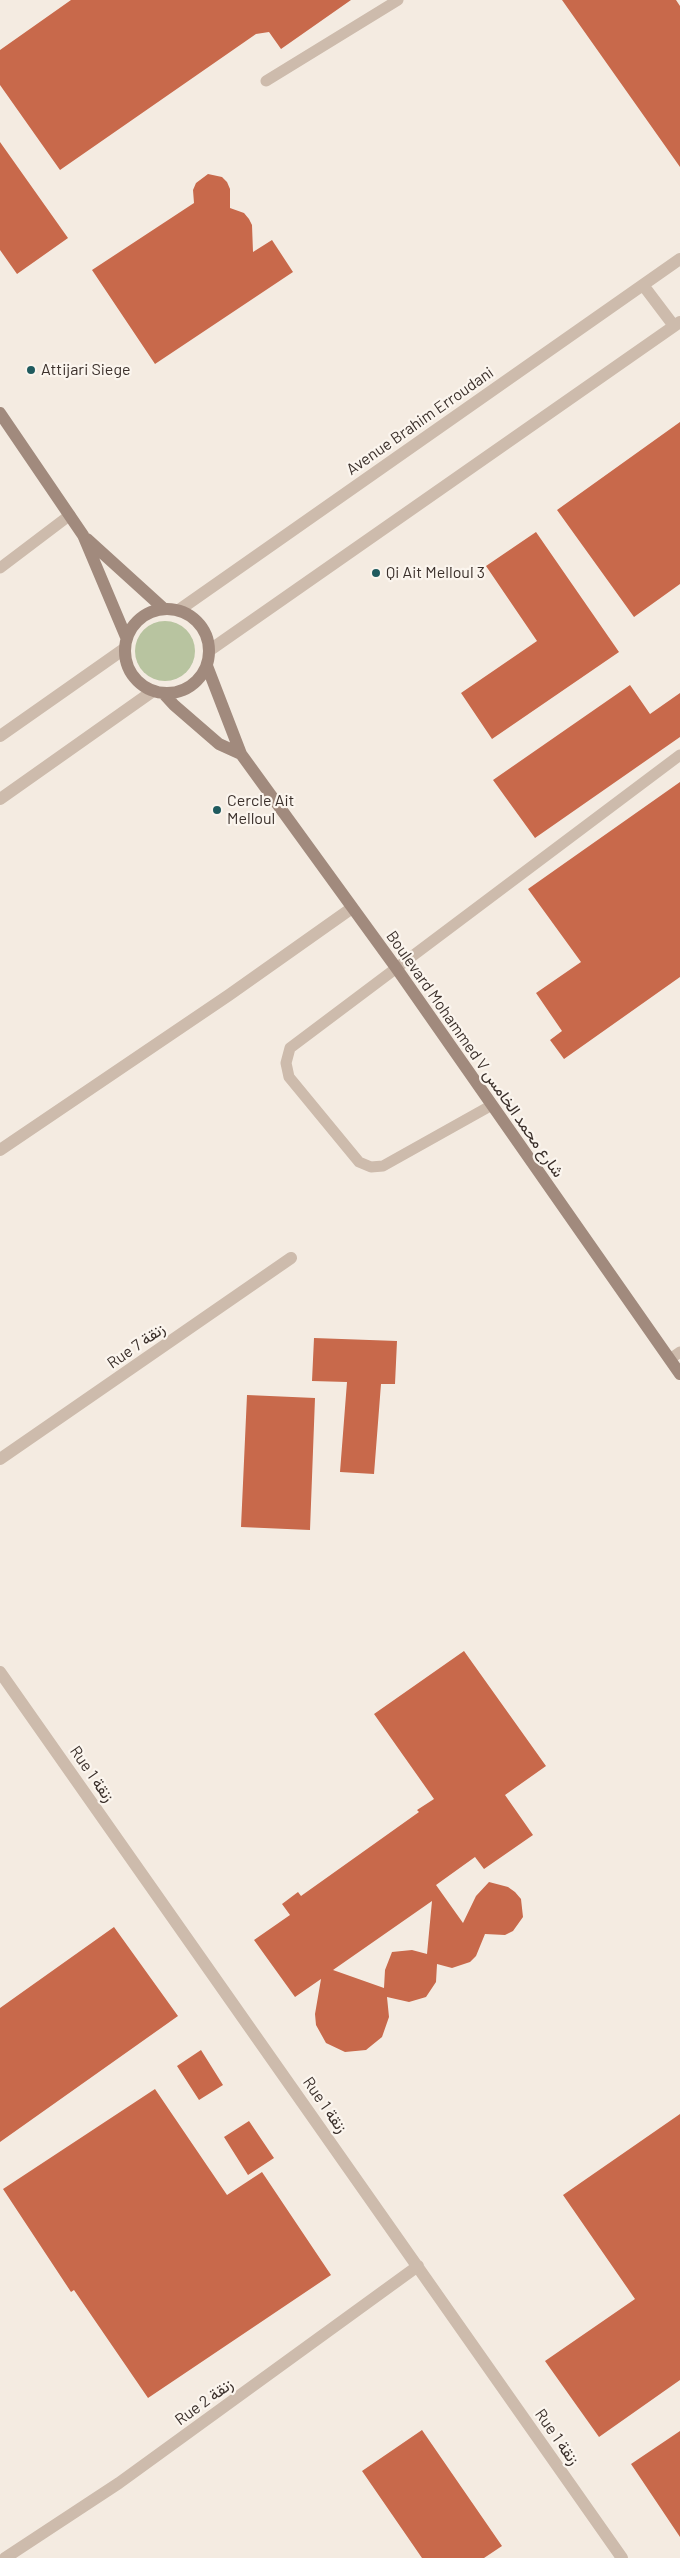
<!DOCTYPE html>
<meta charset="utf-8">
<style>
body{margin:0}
canvas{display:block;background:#f4ebe1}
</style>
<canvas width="680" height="2558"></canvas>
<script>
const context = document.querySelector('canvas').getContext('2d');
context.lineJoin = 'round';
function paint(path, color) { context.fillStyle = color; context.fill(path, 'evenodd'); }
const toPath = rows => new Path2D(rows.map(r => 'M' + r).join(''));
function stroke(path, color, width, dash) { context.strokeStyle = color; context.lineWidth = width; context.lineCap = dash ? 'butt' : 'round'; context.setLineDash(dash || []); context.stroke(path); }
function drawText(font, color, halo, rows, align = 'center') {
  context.font = font + ' Barlow,Vazirmatn,sans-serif'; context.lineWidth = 4.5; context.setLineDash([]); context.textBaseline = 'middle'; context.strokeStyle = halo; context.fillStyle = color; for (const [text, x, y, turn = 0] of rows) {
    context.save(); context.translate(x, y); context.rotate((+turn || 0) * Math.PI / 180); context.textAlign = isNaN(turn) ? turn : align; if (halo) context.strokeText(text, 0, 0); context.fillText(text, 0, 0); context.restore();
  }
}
paint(toPath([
 '135 651a30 30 0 1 1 60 0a30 30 0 1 1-60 0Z'
]), '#b8c4a0');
paint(toPath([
 [71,0,351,0,281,49,269,32,256,34,60,170,0,85,0,50],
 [562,0,676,0,680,6,680,167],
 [0,142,68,238,17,274,0,250],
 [208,174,222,177,227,182,230,189,230,208,244,213,249,219,252,225,253,252,272,240,293,272,155,364,92,270,194,203,193,190,196,183],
 [680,422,680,584,634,617,557,510],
 [536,532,619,652,492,739,461,693,537,641,486,566],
 [630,685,650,714,680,693,680,737,535,838,493,780],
 [680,782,680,977,564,1059,550,1040,562,1031,536,993,581,962,528,889],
 [314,1338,397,1341,395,1384,381,1384,374,1474,340,1472,347,1382,312,1381],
 [247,1395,315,1398,310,1530,241,1527],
 [464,1651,546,1766,505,1795,533,1835,484,1869,475,1857,436,1885,463,1923,476,1896,489,1882,508,1887,515,1892,521,1899,523,1917,513,1931,505,1935,485,1934,476,1956,470,1962,452,1968,437,1964,436,1982,426,1997,409,2002,387,1997,389,2017,382,2037,366,2050,345,2052,326,2043,316,2025,315,2014,321,1979,295,1997,254,1940,290,1915,282,1904,298,1892,301,1896,419,1812,417,1810,434,1799,374,1714],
 [432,1901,427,1954,412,1950,392,1952,385,1970,384,1988,333,1970],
 [114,1927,178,2016,0,2142,0,2008],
 [201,2050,223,2085,199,2100,177,2066],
 [155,2089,227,2195,262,2172,331,2275,148,2398,74,2290,71,2292,3,2189],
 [680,2114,680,2380,599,2437,545,2361,635,2299,563,2195],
 [249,2121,274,2158,248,2175,224,2137],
 [422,2430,502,2546,484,2558,422,2558,362,2471],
 [680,2431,680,2537,631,2464]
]), '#c8694b');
stroke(toPath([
 [266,81,398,0],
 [0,568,70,515],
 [492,1105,383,1166,371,1167,359,1162,289,1077,286,1063,290,1048,680,755],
 [670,1359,680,1352]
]), '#cdbbac', 11);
stroke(toPath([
 [643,285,674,326],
 [179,610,680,259],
 [210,650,680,322],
 [0,736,124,649],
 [0,799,153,691],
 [0,1150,229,995,352,908],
 [0,1459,291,1258],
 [0,1672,622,2558],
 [5,2558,119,2483,418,2266]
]), '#cdbbac', 12);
stroke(toPath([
 [0,413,83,535,126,637],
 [87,539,163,608],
 '125 651a42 42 0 1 1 84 0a42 42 0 1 1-84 0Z',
 [207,666,241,754,397,969,680,1374],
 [163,693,174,705,219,744,241,754]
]), '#a18a7d', 12);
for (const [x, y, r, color] of [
 [31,370,5,"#1f5a5e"],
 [376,573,5,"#1f5a5e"],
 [217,810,5,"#1f5a5e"]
]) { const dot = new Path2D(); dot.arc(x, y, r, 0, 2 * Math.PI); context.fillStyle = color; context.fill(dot); stroke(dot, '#fbf5ee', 2); }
drawText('16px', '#3b302b', '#fbf5ee', [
 ["Attijari Siege",41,370],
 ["Qi Ait Melloul 3",386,573],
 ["Cercle Ait",227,801],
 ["Melloul",227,819]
], 'left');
drawText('16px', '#3b302b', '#fbf5ee', [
 ["Avenue Brahim Erroudani",420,421,-35],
 ["Boulevard Mohammed V شارع محمد الخامس",475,1054,55],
 ["Rue 7 زنقة",136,1346,-35],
 ["Rue 1 زنقة",92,1774,55],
 ["Rue 1 زنقة",325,2105,55],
 ["Rue 2 زنقة",204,2402,-36],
 ["Rue 1 زنقة",557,2437,55]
]);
</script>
